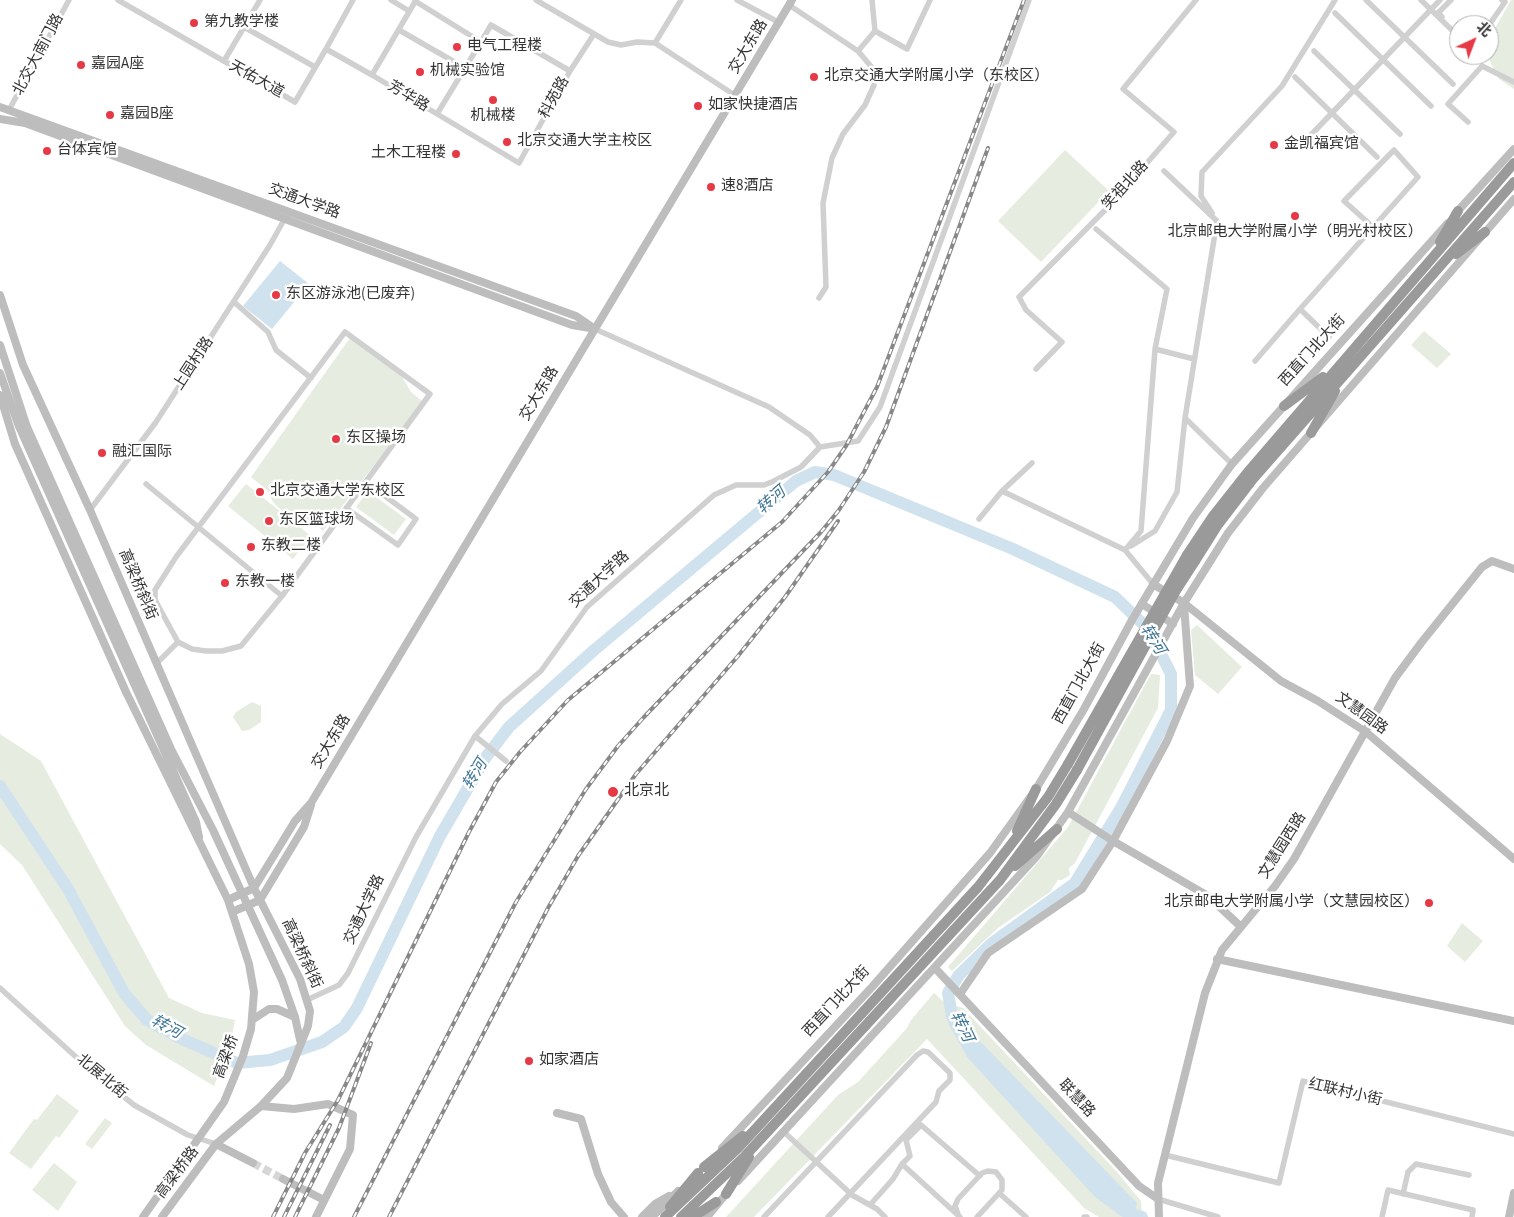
<!DOCTYPE html>
<meta charset="utf-8">
<style>
body{margin:0}
#map{position:relative;width:1514px;height:1217px;overflow:hidden;background:#fff;font-family:"Source Sans 3","Noto Sans SC",sans-serif}
canvas{display:block}
.north{position:absolute;left:1449px;top:15px;width:50px;height:50px;box-sizing:border-box;background:#fff;border:1px solid #adadad;border-radius:50%;rotate:43deg;font-size:14px;font-weight:700;line-height:20px;text-align:center;color:#333}
.north::after{content:'';display:block;margin:auto;width:18px;height:22px;background:#e63946;clip-path:polygon(50% 0,100% 100%,50% 72%,0 100%)}
</style>
<div id="map">
<canvas width="1514" height="1217"></canvas>
<div class="north">北</div>
</div>
<script>
const context = document.querySelector('canvas').getContext('2d');
context.lineJoin = 'round';
function paint(path, color) { context.fillStyle = color; context.fill(path, 'evenodd'); }
const toPath = rows => new Path2D(rows.map(r => 'M' + r).join(''));
function stroke(path, color, width, dash) { context.strokeStyle = color; context.lineWidth = width; context.lineCap = dash ? 'butt' : 'round'; context.setLineDash(dash || []); context.stroke(path); }
function drawText(font, color, halo, rows, align = 'center') {
  context.font = font + ' "Source Sans 3","Noto Sans SC",sans-serif'; context.lineWidth = 5; context.setLineDash([]); context.textBaseline = 'middle'; context.strokeStyle = halo; context.fillStyle = color; for (const [text, x, y, turn = 0] of rows) {
    context.save(); context.translate(x, y); context.rotate((+turn || 0) * Math.PI / 180); context.textAlign = isNaN(turn) ? turn : align; if (halo) context.strokeText(text, 0, 0); context.fillText(text, 0, 0); context.restore();
  }
}
paint(toPath([
 [1511,0,1514,0,1514,89,1499,79,1491,64,1488,55,1489,39],
 [1065,150,1109,191,1041,262,998,221],
 [1424,331,1451,354,1437,368,1411,345],
 [350,338,401,375,411,392,423,402,323,531,312,521,297,519,282,511,273,502,267,490,251,477],
 [246,484,311,536,293,559,228,506],
 [368,491,406,519,394,535,356,507],
 [1197,625,1242,667,1218,694,1195,675,1191,630],
 [1151,674,1160,675,1158,708,1075,863,1069,868,1070,875,1062,880,1058,880,1050,892,998,928,952,971,948,967,1068,827],
 [252,702,261,706,261,722,249,730,242,731,233,717,236,712],
 [0,734,41,761,169,998,202,1013,235,1020,230,1045,214,1086,146,1045,125,1026,22,865,0,844],
 [1462,923,1483,941,1465,962,1447,946],
 [934,993,945,1003,963,1008,1117,1172,1141,1201,1142,1217,1099,1217,1084,1208,927,1039,754,1217,726,1217,838,1095,858,1082,907,1028,911,1020],
 [57,1094,79,1111,59,1138,56,1136,31,1169,9,1153,34,1119,37,1120],
 [105,1118,112,1123,92,1149,85,1144],
 [54,1163,77,1182,58,1211,32,1190]
]), '#e6ecdf');
paint(toPath([
 [280,261,309,284,272,329,243,306],
 [962,1018,969,1030,1137,1203,1134,1217,1123,1217,1095,1197,968,1058,948,1023]
]), '#cfe2ee');
stroke(toPath([
 [0,786,68,889,124,993,147,1020,184,1040,237,1063,270,1060,322,1042,344,1027,357,1008,440,836,486,757,509,727,593,651,796,481,815,472,834,475,1013,549,1115,597,1149,630,1171,674,1171,710,1121,808,1075,883,992,943,959,975,948,993,952,1016,963,1035],
 [1120,1208,1132,1215,1142,1217]
]), '#cfe2ee', 12);
stroke(toPath([
 [253,1163,283,1179]
]), '#d6d6d6', 8, [8, 4]);
stroke(toPath([
 [118,0,295,102,326,49,372,75],
 [391,0,409,11],
 [416,0,372,75,519,163,570,71,594,34],
 [536,0,608,42,621,45,637,42,655,43,736,96],
 [737,0,780,23],
 [1366,0,1453,84],
 [1421,0,1459,37],
 [415,1,481,42,465,68],
 [789,5,858,51,874,70,874,85,865,105,843,134,832,158,823,203,826,287,819,298],
 [1335,13,1431,106],
 [1442,17,1438,13,1451,0],
 [1489,25,1505,2,1502,0],
 [244,27,315,67],
 [399,30,465,68,437,114],
 [875,31,907,49,930,0],
 [481,42,491,25,570,71],
 [655,43,681,0],
 [326,49,353,0],
 [858,51,875,31,872,0],
 [1314,51,1400,134],
 [1478,55,1480,57],
 [224,61,260,0],
 [1295,77,1377,157],
 [9,110,69,0],
 [1468,122,1448,104,1482,66,1514,82],
 [1309,137,1440,0],
 [1164,171,1217,221,1185,418,1232,464],
 [1212,213,1201,196,1202,172,1282,86,1335,0],
 [1096,229,1167,289,1155,349,1194,359],
 [234,302,268,332,276,350,311,378],
 [345,332,430,394,282,596,241,646,222,651,206,651,192,649,178,642,155,600,155,590,176,557,345,332],
 [1329,337,1300,309,1418,177,1394,150,1344,201,1373,227],
 [1255,361,1300,309],
 [1036,369,1062,342,1026,310,1019,297,1111,204,1174,132,1123,89,1196,0],
 [820,447,858,441,880,407,1029,0],
 [146,484,282,596],
 [1002,491,1125,550,1153,584],
 [346,508,398,545,416,519,366,482],
 [90,510,156,422,270,245,289,211],
 [979,519,1002,491,1032,463],
 [1131,546,1155,531,1177,492,1185,418],
 [1125,550,1141,531,1155,349],
 [156,664,178,642],
 [475,736,506,761],
 [0,988,86,1066,134,1105,188,1135,216,1144],
 [307,1000,339,985,348,973,416,837,475,736,502,704,541,671,587,607,714,495,736,485,764,485,774,481,801,467,820,447,810,435,769,407,595,329],
 [784,1132,852,1195,877,1209,885,1217],
 [1165,1155,1279,1183,1303,1081,1514,1134],
 [999,1193,1026,1217],
 [1403,1194,1408,1172,1416,1164,1469,1175],
 [1158,1199,1218,1217],
 [870,1205,893,1179,902,1164],
 [958,1214,955,1206,958,1199,982,1173,988,1171,996,1172,1002,1180,1002,1190,977,1217],
 [764,1217,917,1055,923,1051,928,1052,950,1073,950,1080,939,1091,936,1102,828,1217],
 [960,1217,902,1164,910,1156,906,1140,921,1125,980,1176],
 [1084,1217,1087,1217],
 [1382,1217,1388,1190,1473,1210,1472,1217]
]), '#d0d0d0', 5.5);
stroke(toPath([
 [0,107,576,316,595,329],
 [0,119,25,123,572,325,590,328],
 [1455,214,1514,149],
 [0,295,23,365,90,510,254,888,300,979,310,1011,308,1026,287,1078,261,1106,216,1144,162,1217],
 [0,345,27,427,171,749,213,830,282,980,295,1017,300,1040],
 [0,373,18,424,196,822,199,837],
 [0,395,15,444,126,692,228,900,249,964,254,992,251,1029,243,1056,224,1102,143,1217],
 [1153,584,1184,603,1281,681,1318,701,1366,732,1514,859],
 [1142,604,1173,624],
 [1184,605,1190,686,1167,741,1113,841,1208,896,1240,926],
 [254,888,295,821,311,803,792,0],
 [228,900,254,888],
 [260,900,304,827,311,805],
 [232,912,260,900],
 [1217,959,1514,1021],
 [935,968,1139,1186,1158,1199],
 [960,994,988,953,1082,889,1113,841,1068,812],
 [252,1020,269,1009,277,1009,295,1017],
 [261,1106,294,1109,328,1104,353,1115,350,1149,316,1217],
 [557,1113,581,1119,598,1174,611,1202,624,1217],
 [216,1144,253,1163],
 [722,1148,872,987,990,853,1036,789,1084,709,1132,620,1193,518,1232,464,1448,223],
 [283,1179,324,1200],
 [738,1181,1037,856,1068,812,1184,603,1228,533,1263,488,1514,199],
 [642,1217,655,1204,669,1196],
 [652,1217,678,1191],
 [707,1217,726,1194],
 [1159,1217,1158,1183,1205,993,1222,950,1275,886,1294,859,1395,678,1421,643,1482,567,1492,561,1514,569],
 [1509,1217,1514,1193]
]), '#bdbdbd', 8);
stroke(toPath([
 [1440,242,1458,211],
 [1456,254,1485,232],
 [1284,406,1323,377],
 [1311,433,1335,391],
 [1187,555,1213,516,1247,473,1514,163],
 [1195,561,1217,526,1253,479,1514,182],
 [1017,831,1036,789],
 [1015,866,1057,829],
 [704,1167,743,1136],
 [726,1194,749,1157],
 [670,1207,698,1173],
 [665,1217,738,1148,978,887,1048,797,1068,764],
 [681,1217,745,1156,1000,880,1056,804,1077,770],
 [693,1217,716,1202]
]), '#9a9a9a', 10);
const rail = toPath([
 [273,1217,305,1153,338,1100,469,832,496,782,520,752,568,700,782,522,828,472,846,446,877,387,1024,0],
 [284,1217,330,1125],
 [295,1217,339,1128,371,1043],
 [354,1217,516,902,586,789,618,746,644,717,821,532,839,510,864,472,886,427,988,148],
 [389,1217,548,908,578,856,636,774,738,656,785,597,838,521]
]);
stroke(rail, '#888', 4);
stroke(rail, '#fff', 2, [5.5]);
stroke(toPath([
 [1068,764,1187,555],
 [1077,770,1175,592,1195,561]
]), '#9a9a9a', 10);
for (const [x, y, r, color] of [
 [194,23,5,"#e63946"],
 [457,47,5,"#e63946"],
 [81,65,5,"#e63946"],
 [420,72,5,"#e63946"],
 [814,77,5,"#e63946"],
 [493,100,5,"#e63946"],
 [698,106,5,"#e63946"],
 [110,115,5,"#e63946"],
 [507,142,5,"#e63946"],
 [1274,145,5,"#e63946"],
 [47,151,5,"#e63946"],
 [456,154,5,"#e63946"],
 [711,187,5,"#e63946"],
 [1295,216,5,"#e63946"],
 [276,295,5,"#e63946"],
 [336,439,5,"#e63946"],
 [102,453,5,"#e63946"],
 [260,492,5,"#e63946"],
 [269,521,5,"#e63946"],
 [251,547,5,"#e63946"],
 [225,583,5,"#e63946"],
 [613,792,6,"#e63946"],
 [1429,903,5,"#e63946"],
 [529,1061,5,"#e63946"]
]) { const dot = new Path2D(); dot.arc(x, y, r, 0, 2 * Math.PI); context.fillStyle = color; context.fill(dot); stroke(dot, '#fff', 2); }
drawText('15px', '#333', '#fff', [
 ["第九教学楼",204,23],
 ["电气工程楼",467,47],
 ["嘉园A座",91,65],
 ["机械实验馆",430,72],
 ["北京交通大学附属小学（东校区）",824,77],
 ["如家快捷酒店",708,106],
 ["嘉园B座",120,115],
 ["机械楼",493,117,"center"],
 ["北京交通大学主校区",517,142],
 ["金凯福宾馆",1284,145],
 ["台体宾馆",57,151],
 ["土木工程楼",446,154,"right"],
 ["速8酒店",721,187],
 ["北京邮电大学附属小学（明光村校区）",1295,233,"center"],
 ["东区游泳池(已废弃)",286,295],
 ["东区操场",346,439],
 ["融汇国际",112,453],
 ["北京交通大学东校区",270,492],
 ["东区篮球场",279,521],
 ["东教二楼",261,547],
 ["东教一楼",235,583],
 ["北京北",624,792],
 ["北京邮电大学附属小学（文慧园校区）",1419,903,"right"],
 ["如家酒店",539,1061]
], 'left');
drawText('15px', '#333', '#fff', [
 ["交大东路",749,47,-59],
 ["北交大南门路",39,55,-62],
 ["天佑大道",256,80,29],
 ["芳华路",408,97,31],
 ["科苑路",555,98,-61],
 ["笑祖北路",1126,186,-48],
 ["交通大学路",304,202,20],
 ["西直门北大街",1313,351,-48],
 ["上园村路",194,364,-57],
 ["交大东路",540,394,-59],
 ["交通大学路",600,580,-43],
 ["高梁桥斜街",137,585,67],
 ["西直门北大街",1080,684,-61],
 ["文慧园路",1361,714,36],
 ["交大东路",332,742,-59],
 ["文慧园西路",1283,846,-58],
 ["交通大学路",365,910,-65],
 ["高梁桥斜街",301,954,65],
 ["西直门北大街",837,1002,-47],
 ["高梁桥",227,1057,-70],
 ["北展北街",101,1077,40],
 ["红联村小街",1345,1093,13],
 ["联慧路",1076,1099,47],
 ["高梁桥路",178,1173,-53]
]);
drawText('italic 16px', '#3f7597', '#fff', [
 ["转河",772,501,-41],
 ["转河",1152,640,58],
 ["转河",476,775,-59],
 ["转河",961,1027,64],
 ["转河",166,1028,28]
]);
</script>
